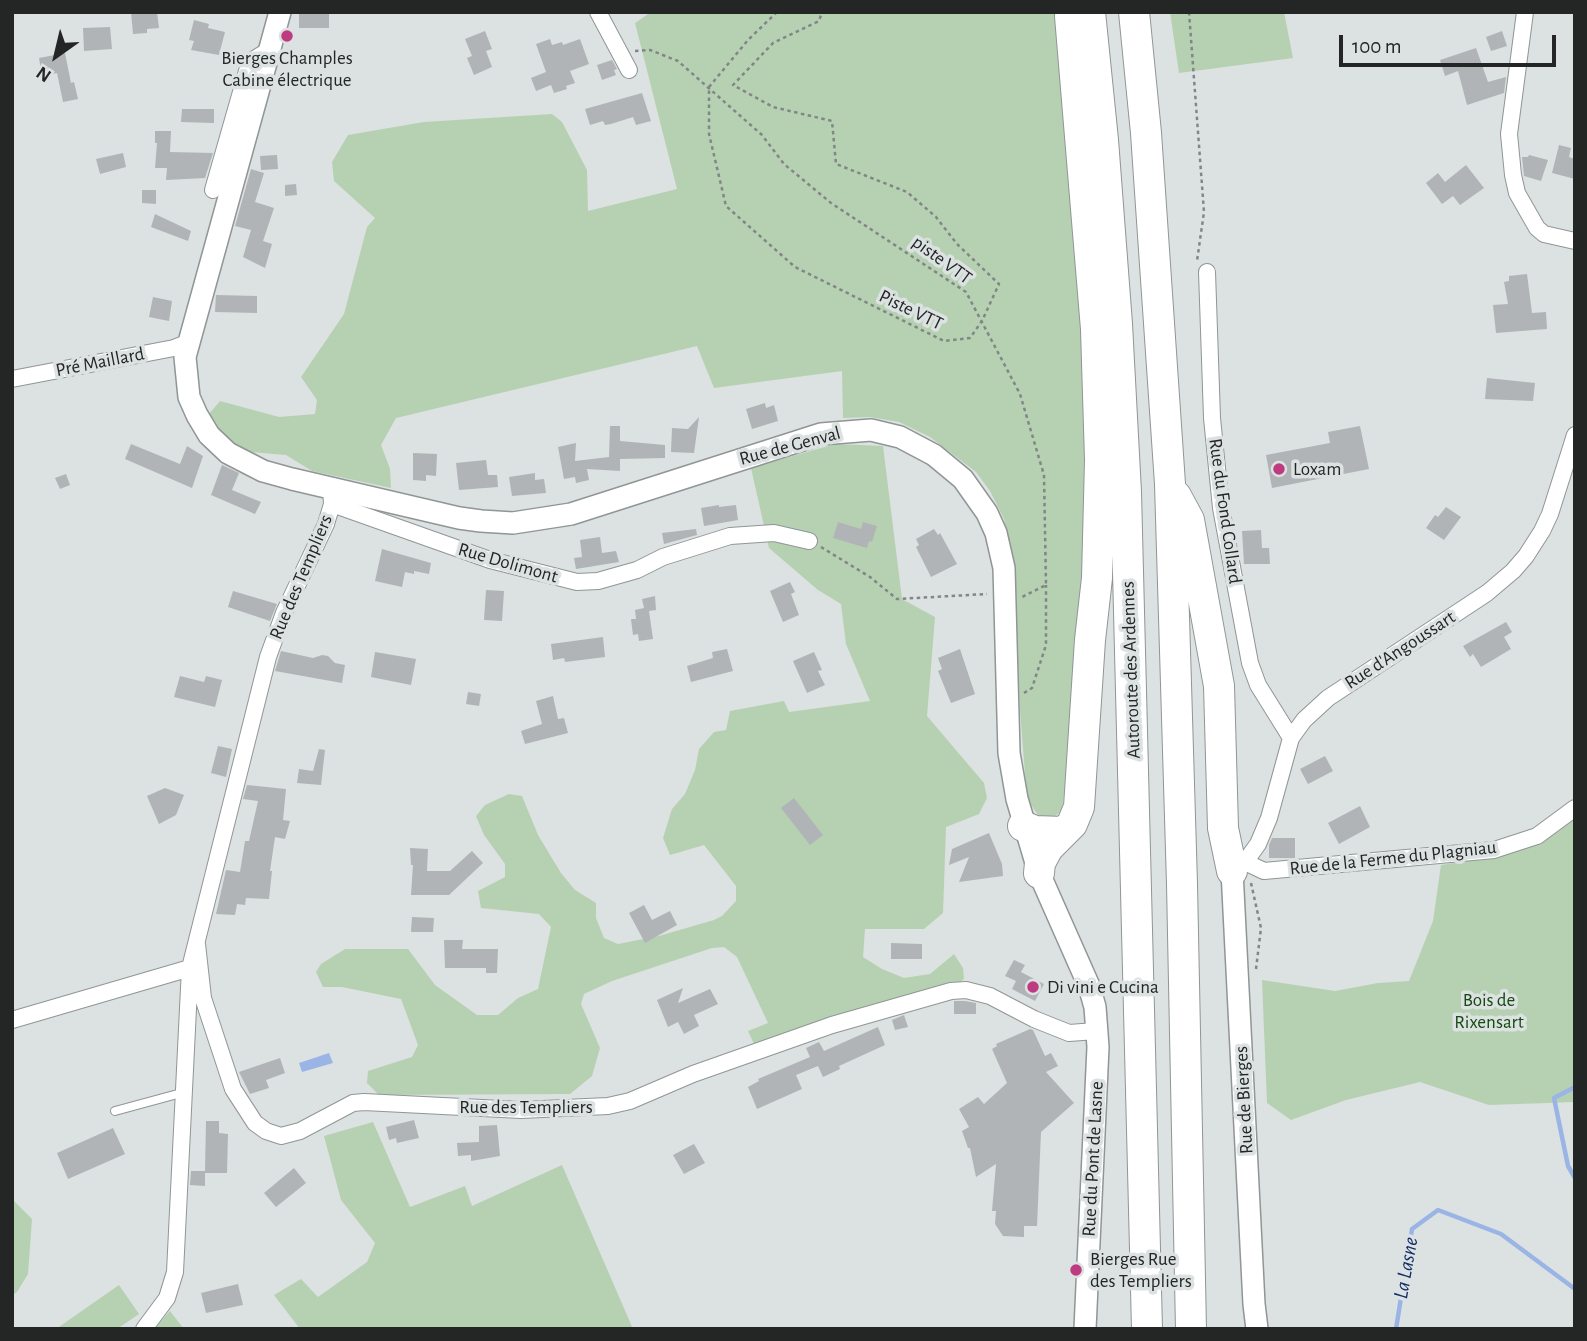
<!DOCTYPE html>
<meta charset="utf-8">
<style>
body{margin:0}
#map{position:relative;width:1587px;height:1341px;overflow:hidden;background:#dce1e1;font-family:"Alegreya Sans",sans-serif}
canvas{display:block}
.frame{position:absolute;inset:0;border:14px solid #242626;pointer-events:none}
.north{position:absolute;left:21px;top:21px;width:70px;height:70px;-webkit-text-stroke:5px #dce1e1;paint-order:stroke;rotate:214deg;font-size:19px;font-weight:700;line-height:28px;text-align:center;color:#242626}
.north::after{content:'';display:block;margin:auto;width:24px;height:32px;background:#242626;clip-path:polygon(50% 0,100% 100%,50% 72%,0 100%)}
.scale{position:absolute;left:1339px;top:35px;width:217px;height:32px;box-sizing:border-box;border:4px solid #242626;border-top:0;padding-left:9px;font-size:21px;line-height:24px;white-space:nowrap;color:#242626;-webkit-text-stroke:5px #dce1e1;paint-order:stroke}
</style>
<div id="map">
<canvas width="1587" height="1341"></canvas>
<div class="frame"></div>
<div class="north">N</div>
<div class="scale">100 m</div>
</div>
<script>
const context = document.querySelector('canvas').getContext('2d');
context.lineJoin = 'round';
function paint(path, color) { context.fillStyle = color; context.fill(path, 'evenodd'); }
const toPath = rows => new Path2D(rows.map(r => 'M' + r).join(''));
function stroke(path, color, width, dash) { context.strokeStyle = color; context.lineWidth = width; context.lineCap = dash ? 'butt' : 'round'; context.setLineDash(dash || []); context.stroke(path); }
function drawText(font, color, halo, rows, align = 'center') {
  context.font = font + ' "Alegreya Sans",sans-serif'; context.lineWidth = 7; context.setLineDash([]); context.textBaseline = 'middle'; context.strokeStyle = halo; context.fillStyle = color; for (const [text, x, y, turn = 0] of rows) {
    context.save(); context.translate(x, y); context.rotate((+turn || 0) * Math.PI / 180); context.textAlign = isNaN(turn) ? turn : align; if (halo) context.strokeText(text, 0, 0); context.fillText(text, 0, 0); context.restore();
  }
}
paint(toPath([
 [651,12,1055,12,1092,388,1091,570,1062,811,1048,821,1038,815,1027,799,1020,710,1014,565,1004,519,990,491,976,472,930,437,899,422,870,417,843,418,842,371,714,388,697,346,396,418,381,445,390,469,391,488,312,471,286,455,239,451,214,432,209,414,220,401,279,417,315,414,317,400,301,377,344,314,367,227,375,218,334,181,332,162,348,135,424,122,552,114,562,122,587,170,588,211,677,189,635,23],
 [1170,12,1284,12,1293,58,1179,73],
 [835,444,883,446,902,599,935,617,927,716,984,783,987,798,979,814,946,827,943,913,924,929,865,929,863,957,882,969,904,978,930,974,954,954,963,968,964,979,959,983,868,1006,755,1046,748,1031,768,1023,737,957,724,947,712,948,612,981,584,994,581,1004,600,1048,592,1076,570,1094,379,1095,367,1083,368,1071,412,1057,418,1045,401,999,342,987,323,987,316,972,321,964,345,949,408,949,435,985,477,1015,498,1015,518,998,538,989,551,927,539,914,481,908,478,891,505,877,505,864,484,835,476,816,485,805,509,794,522,796,538,835,561,873,575,890,596,903,596,918,604,938,618,944,659,936,714,920,722,916,736,901,736,886,704,845,670,855,663,838,672,809,685,794,695,770,699,749,714,732,726,730,730,711,784,701,789,712,870,701,846,644,841,604,818,590,769,548,751,468],
 [1575,818,1575,1102,1489,1105,1420,1082,1346,1100,1291,1120,1267,1103,1262,980,1335,991,1378,983,1409,981,1433,921,1441,865,1509,854,1536,844],
 [373,1122,410,1207,465,1186,472,1206,562,1165,633,1329,300,1329,274,1295,301,1279,318,1297,367,1262,375,1243,341,1200,324,1136],
 [12,1199,32,1219,28,1274,17,1292,12,1295],
 [119,1285,139,1314,117,1329,56,1329],
 [170,1311,184,1329,154,1329]
]), '#b6d1b2');
paint(toPath([
 [329,1053,333,1063,302,1072,299,1063]
]), '#9ab5e5');
stroke(toPath([
 [1575,1087,1554,1098,1568,1166,1575,1178],
 [1396,1329,1412,1229,1438,1210,1501,1234,1575,1289]
]), '#9ab5e5', 4.5);
paint(toPath([
 [131,12,157,12,159,28,147,29,147,33,133,34],
 [299,12,329,12,329,28,299,28],
 [194,20,209,24,208,28,225,32,219,55,191,50,194,41,189,40],
 [110,27,112,49,84,51,83,28],
 [485,31,492,49,486,51,492,67,474,75,467,58,472,56,465,39],
 [1502,31,1507,46,1491,51,1486,37],
 [550,39,552,45,562,42,563,45,580,39,589,64,570,71,575,83,566,86,567,89,554,93,551,85,536,91,531,78,546,72,536,44],
 [1476,48,1488,82,1506,77,1504,93,1467,105,1458,71,1445,76,1440,60],
 [65,53,71,83,74,82,78,99,63,102,57,73,42,76,39,58],
 [612,60,617,69,614,70,616,75,602,80,597,65],
 [642,93,651,121,636,125,633,117,611,124,605,125,603,121,590,125,585,109],
 [182,109,214,109,214,123,181,122],
 [155,131,171,131,170,152,213,153,205,178,166,180,167,168,155,168,157,143,155,143],
 [1559,145,1571,148,1569,157,1575,159,1575,179,1552,173],
 [123,153,126,167,100,174,96,159],
 [277,155,278,169,261,170,260,156],
 [1529,155,1548,160,1541,181,1524,176,1522,157,1528,157],
 [1466,165,1484,188,1460,205,1453,196,1442,204,1426,183,1438,173,1445,182],
 [251,169,264,173,255,202,274,208,263,241,272,244,265,268,243,257,251,230,235,226],
 [296,184,297,195,285,196,285,185],
 [142,190,156,190,156,204,142,203],
 [155,214,191,231,188,241,151,227],
 [1527,274,1532,313,1546,312,1547,329,1496,333,1493,305,1508,304,1504,282,1509,281,1509,276],
 [216,295,257,296,257,313,215,312],
 [153,297,172,301,169,321,149,317],
 [1487,378,1535,383,1533,401,1485,399],
 [765,403,766,408,774,405,778,421,752,429,746,409],
 [699,417,694,453,671,452,672,428,688,429],
 [610,426,620,426,620,441,665,445,665,458,620,459,620,471,587,469,589,480,576,483,575,477,564,479,558,447,576,443,575,461,609,457],
 [1360,426,1369,469,1272,488,1266,455,1330,443,1328,432],
 [131,444,180,464,187,446,203,456,192,488,125,459],
 [413,453,437,454,436,476,426,475,426,481,413,480],
 [486,460,488,475,497,475,498,487,459,490,456,463],
 [222,465,239,473,232,490,261,502,255,514,211,495],
 [535,473,535,480,544,479,546,493,512,496,509,477],
 [66,474,70,485,60,489,55,478],
 [719,505,719,507,736,505,738,520,704,526,701,508],
 [1446,507,1461,517,1444,540,1426,528,1435,515,1438,517],
 [838,522,861,529,863,522,877,526,872,542,869,541,867,548,833,538],
 [696,529,697,535,664,544,662,533],
 [934,529,938,535,940,533,957,564,931,577,916,547,919,545,916,539],
 [1261,530,1262,548,1269,548,1270,564,1244,564,1242,531],
 [600,537,602,553,616,551,619,562,576,569,574,558,582,557,580,540],
 [382,549,431,563,429,574,414,571,414,574,405,572,402,587,375,581],
 [790,582,795,592,791,594,799,615,783,622,770,591],
 [486,590,504,591,502,621,484,620],
 [233,591,277,604,270,621,228,607],
 [655,596,656,610,649,611,653,639,639,641,638,634,633,635,631,619,636,619,635,610,644,608,642,599],
 [1506,622,1512,632,1504,637,1511,649,1481,667,1473,654,1470,657,1463,646],
 [603,637,605,657,565,662,564,658,553,660,551,644],
 [727,649,733,671,691,682,687,666,713,658,712,652],
 [960,649,975,694,951,703,938,671,942,669,938,658],
 [281,651,313,658,322,655,328,656,335,663,345,665,342,683,275,671],
 [375,652,416,659,411,685,371,677],
 [814,652,822,670,818,671,825,685,807,693,793,661],
 [180,676,204,682,206,676,222,680,215,707,174,697],
 [468,692,481,694,479,706,466,704],
 [553,696,558,719,564,718,568,733,525,744,521,731,542,724,536,701],
 [218,746,232,749,226,777,211,773],
 [319,749,325,750,321,785,297,783,299,769,313,771],
 [1325,756,1333,771,1308,784,1300,769],
 [247,785,286,789,283,820,290,821,285,839,275,837,270,871,272,871,269,899,246,898,245,905,237,904,235,915,216,914,226,870,240,872,245,841,249,841,258,801,243,799],
 [165,788,184,795,176,815,159,824,147,796],
 [794,798,823,835,810,845,781,808],
 [1360,806,1370,827,1339,844,1328,823],
 [989,833,1002,864,1003,876,959,882,969,857,949,865,952,849],
 [1272,838,1295,838,1295,858,1269,858,1269,845],
 [410,848,428,849,427,871,450,871,472,851,483,863,449,895,411,895,413,865,411,865],
 [644,905,652,920,670,911,677,925,645,943,629,913],
 [412,917,434,918,433,932,411,932],
 [444,940,463,940,462,949,498,949,497,973,486,973,486,968,445,968],
 [891,943,922,944,922,959,891,959],
 [1014,960,1025,965,1021,972,1044,984,1035,1001,1012,989,1016,981,1005,976],
 [683,988,678,1003,710,989,718,1004,694,1015,699,1026,684,1034,678,1022,668,1027,657,1000],
 [954,1001,965,1001,976,1003,976,1014,954,1014],
 [904,1015,908,1027,895,1030,892,1020],
 [878,1027,885,1045,839,1066,840,1069,823,1077,818,1066,796,1075,802,1089,757,1109,748,1087,759,1081,758,1079,810,1057,806,1048,819,1042,824,1051],
 [1030,1029,1033,1030,1045,1056,1051,1053,1058,1066,1046,1072,1074,1103,1041,1132,1037,1226,1024,1226,1024,1237,1003,1236,995,1224,996,1211,992,1211,996,1164,976,1177,970,1148,968,1148,962,1131,969,1127,959,1109,978,1097,984,1104,1007,1083,992,1049,997,1046,996,1044],
 [280,1058,285,1073,266,1080,269,1088,250,1094,239,1072],
 [414,1120,419,1138,397,1143,396,1138,389,1140,386,1127],
 [206,1121,219,1121,219,1133,228,1134,227,1173,205,1173,205,1186,190,1185,191,1171,205,1171],
 [497,1125,500,1156,471,1161,471,1155,458,1156,457,1143,479,1142,479,1126],
 [113,1128,125,1154,68,1179,57,1153],
 [694,1144,705,1163,684,1174,673,1155],
 [294,1168,306,1183,276,1207,264,1193],
 [238,1284,243,1305,206,1313,201,1293]
]), '#b0b4b6');
const service = toPath([
 [115,1111,185,1092]
]);
const minor = toPath([
 [598,12,629,70],
 [1525,12,1509,134,1513,175,1517,193,1537,228,1544,234,1575,241],
 [213,190,247,71,253,60,269,50],
 [1207,272,1212,418,1221,508,1250,663,1258,685,1291,738],
 [12,379,174,348,187,343],
 [332,504,490,560,577,582,598,581,637,570,663,557,730,536,774,533,809,541],
 [1245,862,1264,871,1494,850,1537,836,1575,808],
 [1232,871,1245,862,1258,844,1269,818,1291,738,1304,720,1328,698,1487,593,1513,571,1526,556,1542,531,1550,514,1575,435],
 [197,944,203,998,233,1089,255,1123,266,1131,281,1136,300,1131,353,1103,364,1102,521,1110,608,1106,630,1101,693,1074,832,1025,951,991,966,990,990,996,1034,1019,1069,1033,1096,1031],
 [12,1020,190,968],
 [144,1329,167,1298,175,1272,190,968,268,657,284,613,326,524,332,504,331,488]
]);
const tertiary = toPath([
 [280,12,185,357,189,397,197,415,209,435,228,453,263,471,292,479,459,518,481,521,513,523,571,514,821,434,871,430,900,437,934,455,963,479,987,513,996,533,1004,568,1009,753,1017,799,1039,873,1089,986,1095,1007,1098,1047,1085,1329],
 [1232,871,1254,1304,1257,1329]
]);
const motorway = toPath([
 [1090,12,1103,140,1117,324,1126,492,1147,1329],
 [1134,12,1146,133,1170,484,1182,884,1191,1329],
 [1176,496,1189,520,1219,686,1223,828,1232,871],
 [1023,826,1035,831,1063,832],
 [1039,873,1040,863,1048,848,1072,824,1079,807,1090,640,1097,578,1100,460,1096,329,1070,16]
]);
stroke(service, '#909595', 10);
stroke(minor, '#909595', 18);
stroke(tertiary, '#909595', 24);
stroke(motorway, '#909595', 32);
stroke(toPath([
 [777,12,748,40,709,87,709,134,726,206,795,267,944,341,970,338,982,321,999,284,957,244,936,217,907,192,836,164,832,121,773,107,733,85,773,43,819,21,822,12],
 [1189,12,1204,212,1197,261],
 [635,51,650,50,678,61,762,135,784,164,831,203,966,292,1020,394,1044,475,1046,585,1022,597],
 [821,547,870,577,897,599,987,594],
 [1024,693,1032,688,1046,645,1046,585],
 [1251,883,1261,928,1256,969]
]), '#828686', 2.5, [3.5, 3.5]);
stroke(service, '#fff', 8);
stroke(minor, '#fff', 16);
stroke(tertiary, '#fff', 21);
stroke(motorway, '#fff', 30);
for (const [x, y, r, color] of [
 [287,36,7,"#bf3b81"],
 [1279,469,7,"#bf3b81"],
 [1033,987,7,"#bf3b81"],
 [1076,1270,7,"#bf3b81"]
]) { const dot = new Path2D(); dot.arc(x, y, r, 0, 2 * Math.PI); context.fillStyle = color; context.fill(dot); stroke(dot, '#dce1e1', 2.5); }
drawText('19px', '#242626', '#dce1e1', [
 ["Bierges Champles",287,58,"center"],
 ["Cabine électrique",287,80,"center"],
 ["Loxam",1293,469],
 ["Di vini e Cucina",1047,987],
 ["Bierges Rue",1090,1259],
 ["des Templiers",1090,1281]
], 'left');
drawText('19px', '#242626', '#dce1e1', [
 ["piste VTT",942,260,36],
 ["Piste VTT",911,310,26],
 ["Pré Maillard",100,362,-11],
 ["Rue de Genval",790,446,-15],
 ["Rue du Fond Collard",1225,511,82],
 ["Rue Dolimont",508,563,16],
 ["Rue des Templiers",301,577,-67],
 ["Rue d'Angoussart",1400,650,-33],
 ["Autoroute des Ardennes",1131,670,-92],
 ["Rue de la Ferme du Plagniau",1393,858,-6],
 ["Rue de Bierges",1244,1100,-93],
 ["Rue des Templiers",526,1107],
 ["Rue du Pont de Lasne",1093,1159,-87]
]);
drawText('19px', '#144b10', '#dce1e1', [
 ["Bois de",1489,1000],
 ["Rixensart",1489,1022]
]);
drawText('italic 21px', '#122e67', '#dce1e1', [
 ["La Lasne",1406,1268,-80]
]);
</script>
